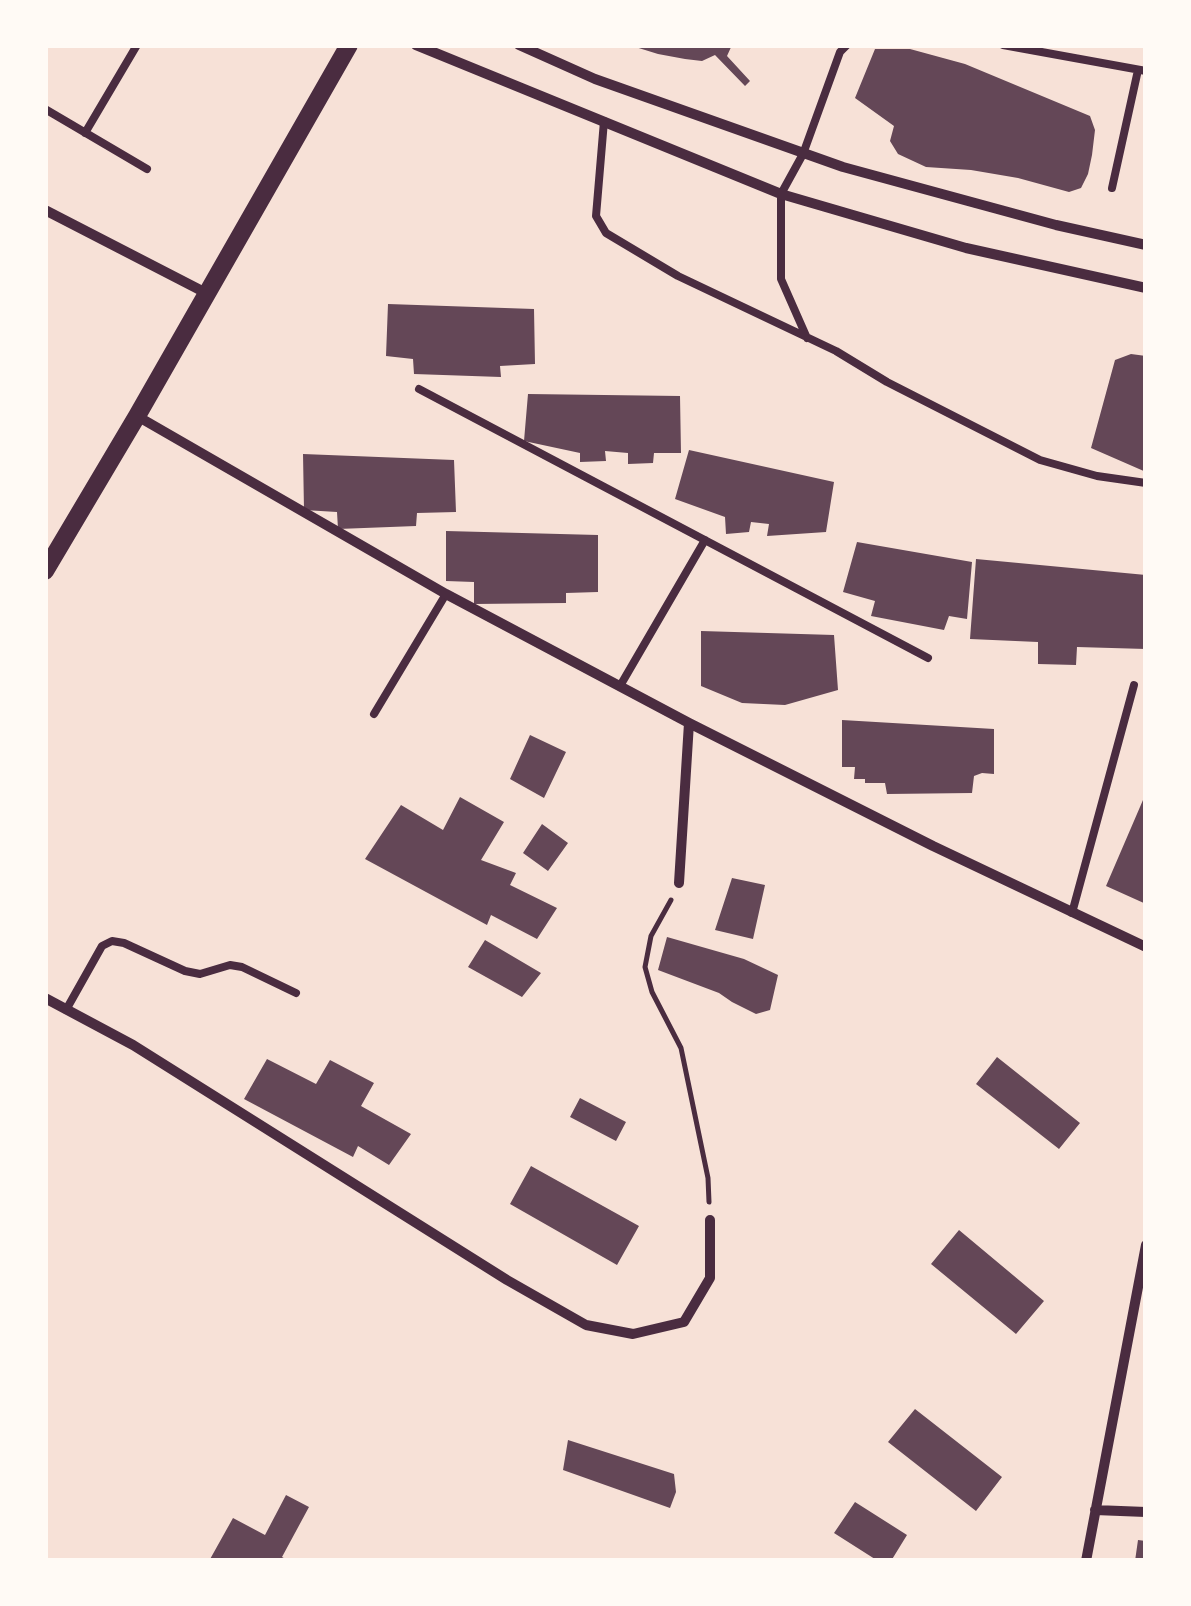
<!DOCTYPE html>
<style>
body{margin:0}
#map{position:relative;width:1191px;height:1606px;overflow:hidden;background:#f7e1d7;font-family:"Space Grotesk",sans-serif}
canvas{display:block}
.frame{position:absolute;inset:0;border:48px solid #fffaf5;pointer-events:none}
</style>
<div id="map">
<canvas width="1191" height="1606"></canvas>
<div class="frame"></div>
</div>
<script>
const context = document.querySelector('canvas').getContext('2d');
context.lineJoin = 'round';
function paint(path, color) { context.fillStyle = color; context.fill(path, 'evenodd'); }
const toPath = rows => new Path2D(rows.map(r => 'M' + r).join(''));
function stroke(path, color, width, dash) { context.strokeStyle = color; context.lineWidth = width; context.lineCap = dash ? 'butt' : 'round'; context.setLineDash(dash || []); context.stroke(path); }
paint(toPath([
 [629,45,732,45,727,56,750,81,745,86,715,55,702,61,685,59,658,54],
 [875,49,910,49,965,64,1090,116,1095,130,1092,155,1088,174,1081,188,1069,192,1018,178,971,170,926,167,898,154,890,141,894,126,855,98],
 [388,304,534,309,535,364,500,366,501,377,414,374,413,359,386,356],
 [1131,354,1146,356,1146,472,1091,448,1115,360],
 [528,394,680,396,681,453,654,453,653,463,628,464,628,453,605,451,606,461,580,462,580,453,524,441],
 [689,450,834,482,826,532,767,536,769,524,751,522,749,532,726,534,725,517,675,499],
 [303,454,454,460,456,512,417,513,416,526,338,529,337,512,304,510],
 [446,531,598,535,598,592,566,593,566,603,474,604,474,582,446,581],
 [857,542,972,562,967,619,949,616,944,630,871,616,875,601,843,592],
 [976,559,1146,575,1146,649,1077,647,1076,665,1038,664,1038,642,970,639],
 [701,631,834,635,838,690,785,705,742,703,701,686],
 [842,720,994,729,994,774,982,773,974,776,972,793,887,794,885,783,865,783,865,779,854,779,855,767,842,767],
 [530,735,566,752,544,798,510,779],
 [1146,793,1146,904,1106,886],
 [460,797,504,822,481,860,516,873,510,885,557,908,537,939,491,915,487,925,365,859,401,805,443,830],
 [542,824,568,843,548,871,523,853],
 [732,878,765,885,753,939,715,930],
 [667,937,744,959,778,975,770,1010,756,1014,732,1002,719,993,658,970],
 [485,940,541,973,522,997,468,967],
 [997,1057,1080,1123,1059,1149,976,1084],
 [267,1059,316,1084,330,1060,374,1083,361,1106,411,1134,389,1165,358,1146,353,1157,244,1099],
 [580,1098,626,1122,616,1141,570,1117],
 [531,1166,639,1226,617,1265,510,1204],
 [959,1230,1044,1301,1016,1334,931,1264],
 [915,1409,1002,1477,976,1511,888,1442],
 [568,1440,674,1474,676,1492,670,1508,563,1470],
 [286,1495,309,1507,282,1557,289,1561,209,1561,233,1518,265,1535],
 [855,1502,907,1535,891,1561,878,1561,834,1533],
 [1138,1540,1146,1541,1146,1561,1135,1561]
]), '#644757');
stroke(toPath([
 [671,900,651,936,645,967,652,992,681,1048,708,1178,709,1202]
]), '#4a2c40', 5);
stroke(toPath([
 [1003,45,1146,71],
 [45,109,147,169],
 [604,121,596,216,606,233,678,276,836,351,887,382,1040,460,1097,476,1146,483],
 [85,133,137,45],
 [1112,188,1138,70],
 [807,338,781,279,781,194,803,154,840,52,847,45],
 [419,389,928,658],
 [620,686,705,540],
 [374,714,446,594],
 [1072,913,1134,685],
 [66,1010,102,946,112,941,124,943,185,971,200,974,230,965,242,967,296,993]
]), '#4a2c40', 8);
stroke(toPath([
 [416,45,781,194,966,248,1146,288],
 [519,45,595,79,843,167,1056,225,1146,245],
 [45,210,206,293],
 [137,416,446,594,689,723,933,846,1146,947],
 [679,883,689,723],
 [45,998,133,1045,507,1280,586,1325,633,1334,684,1322,710,1278,710,1220],
 [1095,1510,1146,1512],
 [1086,1561,1146,1245]
]), '#4a2c40', 10);
stroke(toPath([
 [45,571,137,416,349,45]
]), '#4a2c40', 18);
</script>
